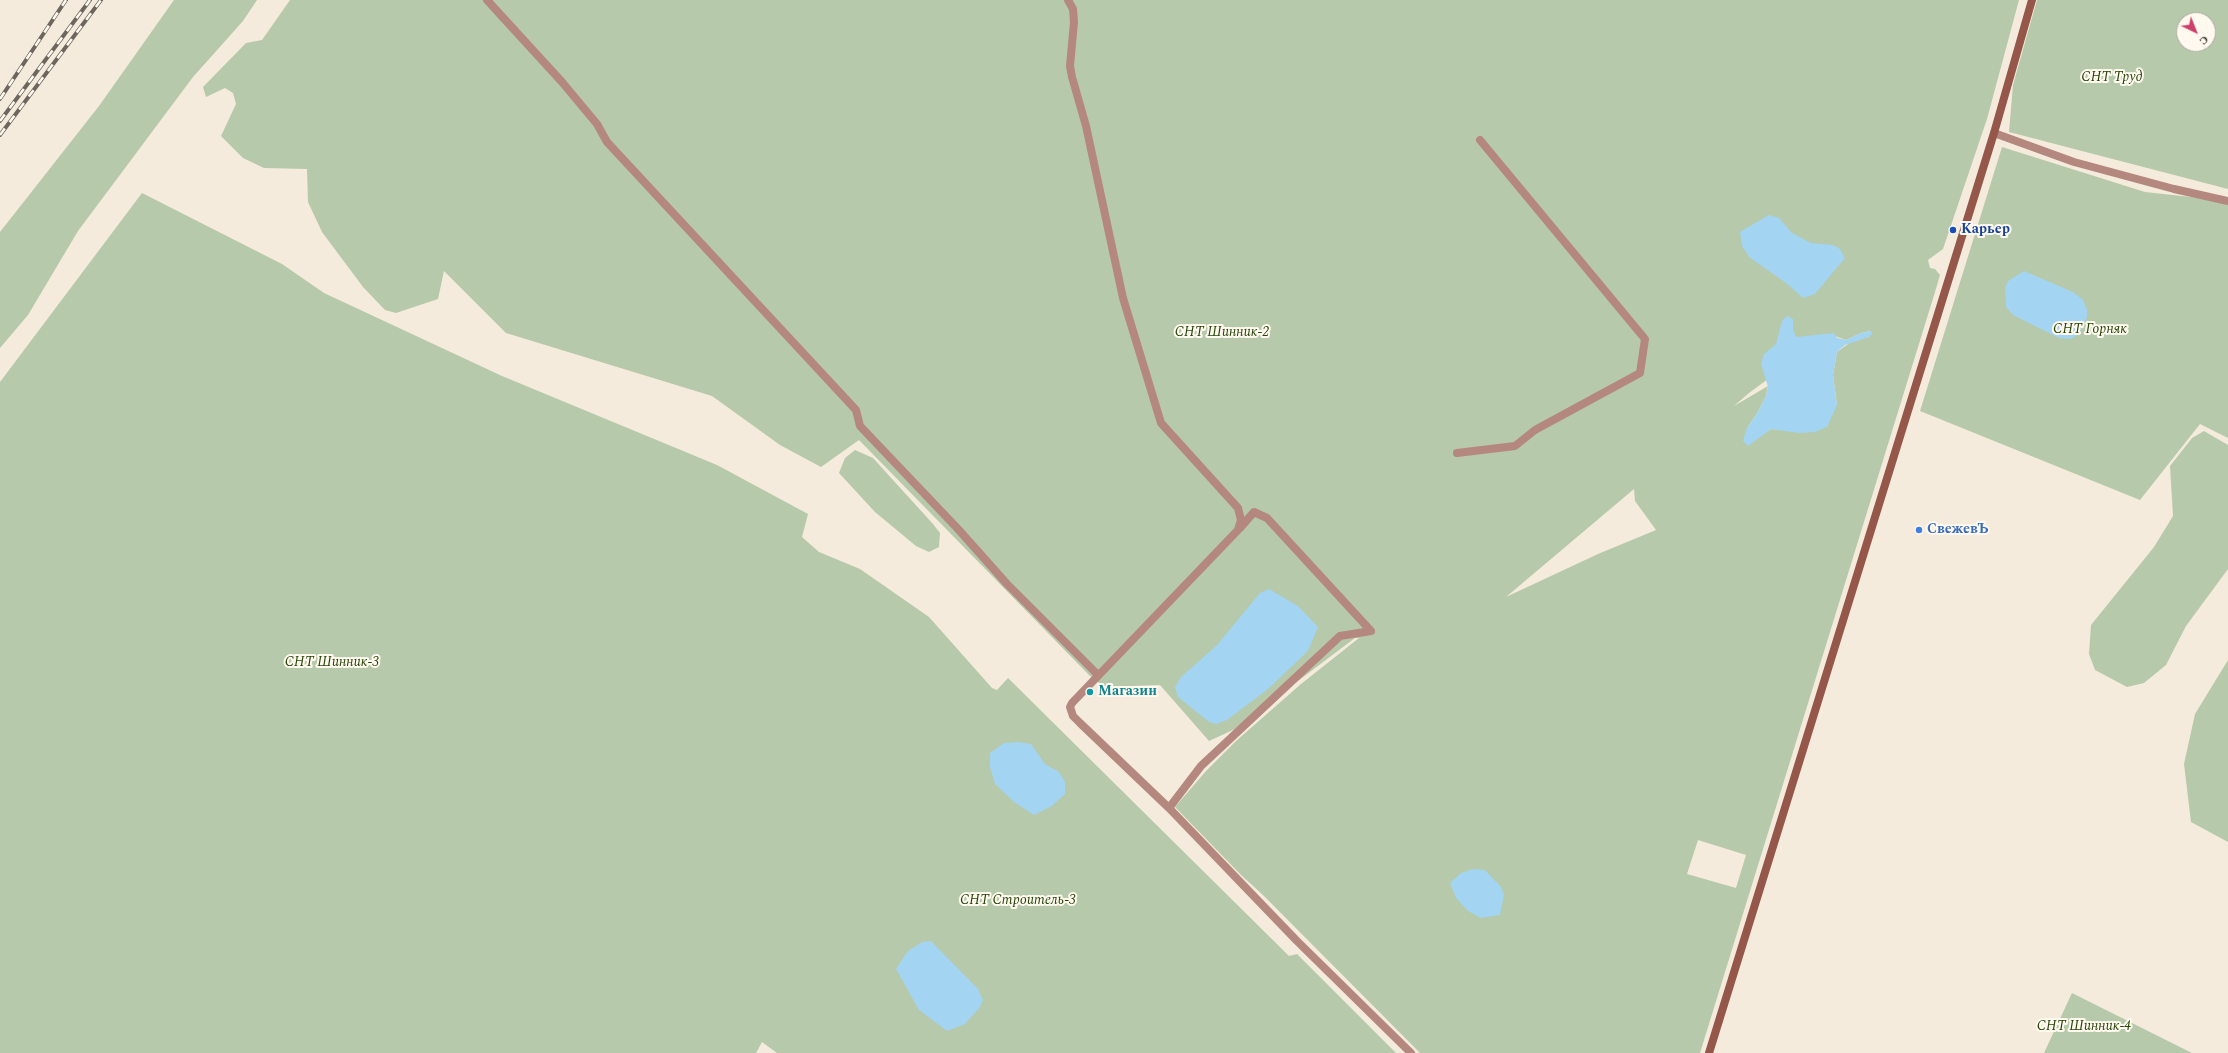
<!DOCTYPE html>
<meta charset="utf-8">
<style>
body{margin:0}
#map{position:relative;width:2228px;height:1053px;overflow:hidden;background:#f5ebdc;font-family:Spectral,serif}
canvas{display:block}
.north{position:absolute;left:2176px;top:12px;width:40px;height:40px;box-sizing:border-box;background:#fff9f0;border:1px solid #aea9a1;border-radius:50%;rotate:137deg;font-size:11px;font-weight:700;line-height:16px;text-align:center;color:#34302a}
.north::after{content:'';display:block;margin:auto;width:14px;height:18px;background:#cd3f6b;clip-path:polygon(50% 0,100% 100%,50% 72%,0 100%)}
</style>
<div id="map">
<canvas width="2228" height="1053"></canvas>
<div class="north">С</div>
</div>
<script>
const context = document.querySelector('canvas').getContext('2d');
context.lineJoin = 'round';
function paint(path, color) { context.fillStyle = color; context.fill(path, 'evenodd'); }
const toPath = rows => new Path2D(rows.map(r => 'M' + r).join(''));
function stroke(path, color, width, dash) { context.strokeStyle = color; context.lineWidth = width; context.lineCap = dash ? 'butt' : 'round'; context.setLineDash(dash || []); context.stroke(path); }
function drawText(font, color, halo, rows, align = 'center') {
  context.font = font + ' Spectral,serif'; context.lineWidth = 4; context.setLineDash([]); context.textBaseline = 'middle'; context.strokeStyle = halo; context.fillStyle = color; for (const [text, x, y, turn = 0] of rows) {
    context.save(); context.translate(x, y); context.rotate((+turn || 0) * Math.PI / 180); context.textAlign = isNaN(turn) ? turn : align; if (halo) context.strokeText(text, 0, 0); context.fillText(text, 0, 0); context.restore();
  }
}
paint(toPath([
 [174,0,257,0,243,21,193,77,78,231,28,315,0,348,0,232,99,106],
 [290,0,2019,0,1987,119,1943,249,1928,260,1930,268,1935,269,1940,275,1935,292,1700,1053,1420,1053,1264,896,1241,875,1175,807,1206,771,1236,741,1301,684,1359,638,1355,638,1233,730,1209,741,1160,685,1104,687,1089,675,859,440,821,467,780,445,712,396,506,333,444,271,438,299,396,313,385,310,363,287,322,232,308,202,307,169,264,168,243,158,221,136,236,104,233,93,225,88,206,97,203,87,246,43,262,40],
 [1871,331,1869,337,1852,341,1837,352,1833,375,1837,405,1781,430,1771,429,1765,433,1747,428,1758,412,1766,396,1768,386,1734,406,1749,393,1829,334,1846,340,1861,333],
 [1634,489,1635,501,1656,530,1598,554,1506,597],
 [1698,840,1746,855,1736,888,1687,874],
 [2037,0,2228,0,2228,189,2009,132,2013,85],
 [2184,20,2208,20,2208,44,2184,44],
 [2002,147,2145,192,2228,201,2228,438,2200,424,2140,500,1920,411],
 [142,193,282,264,324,293,502,376,717,465,808,514,802,537,819,552,860,569,929,617,992,688,997,690,1008,678,1289,956,1297,954,1396,1053,777,1053,762,1042,756,1053,0,1053,0,382],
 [2204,431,2228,445,2228,569,2186,626,2166,665,2144,683,2127,687,2095,670,2089,654,2091,625,2154,547,2173,516,2170,466,2192,438],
 [855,450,873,458,933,524,940,533,939,547,929,552,916,546,875,512,839,473,845,458],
 [2228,660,2228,842,2191,822,2184,764,2195,714],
 [2072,993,2192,1053,2044,1053]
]), '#b6c9aa');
paint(toPath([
 [1769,215,1779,218,1792,233,1811,243,1833,245,1840,249,1845,258,1815,294,1803,298,1786,283,1749,257,1742,246,1740,232],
 [2024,271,2073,292,2083,300,2087,309,2087,317,2078,335,2070,339,2059,338,2013,315,2006,307,2005,288,2008,281],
 [1787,316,1793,319,1793,329,1796,337,1834,333,1837,338,1846,340,1861,333,1871,331,1872,334,1869,337,1845,345,1837,352,1833,375,1837,405,1827,427,1815,432,1799,433,1771,429,1748,446,1743,441,1747,428,1758,412,1766,396,1768,387,1761,364,1764,354,1776,344,1782,321],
 [1269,589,1298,606,1318,627,1308,651,1268,689,1227,720,1216,724,1209,722,1178,697,1175,687,1181,677,1217,645,1260,593],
 [1019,742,1031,744,1045,764,1059,772,1065,782,1065,794,1052,806,1034,815,1014,802,995,784,990,767,990,753,1004,743],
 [1473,869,1485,870,1501,887,1504,895,1500,915,1481,918,1468,911,1456,898,1450,883,1461,873],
 [931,941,978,989,983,1000,980,1007,965,1024,947,1031,919,1010,896,969,908,951,922,942]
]), '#a3d4f1');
stroke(toPath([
 [487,0,562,82,597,124,607,142,856,410,860,426,958,529,1007,584,1098,675],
 [1068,0,1073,9,1074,22,1070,66,1072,77,1086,126,1123,298,1161,423,1238,508,1241,520,1238,530,1072,703,1070,707,1073,716,1080,723,1169,808,1297,941,1411,1053],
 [1994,133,2074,162,2174,189,2228,201],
 [1457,453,1515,446,1535,430,1640,373,1645,339,1480,140],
 [1169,808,1201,766,1340,636,1371,631,1267,518,1254,512,1240,528]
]), '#b4887e', 8);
stroke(toPath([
 [1709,1053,1994,133,2032,0]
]), '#945749', 8);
const rail = toPath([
 [0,99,66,0],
 [0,121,90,0],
 [0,135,101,0]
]);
stroke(rail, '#6c665e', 4);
stroke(rail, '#fff9f0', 2.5, [8]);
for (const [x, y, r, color] of [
 [1953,230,4,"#1a4fb4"],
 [1919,530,4,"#3f7fe0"],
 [1090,692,4,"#0f9aa8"]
]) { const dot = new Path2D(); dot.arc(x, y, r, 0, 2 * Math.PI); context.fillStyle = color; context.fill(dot); stroke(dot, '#fff9f0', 1.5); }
drawText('italic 14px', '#254507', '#fff9f0', [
 ["СНТ Труд",2112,78],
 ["СНТ Горняк",2090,330],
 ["СНТ Шинник-2",1222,333],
 ["СНТ Шинник-3",332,663],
 ["СНТ Строитель-3",1018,901],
 ["СНТ Шинник-4",2084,1027]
]);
drawText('bold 14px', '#164399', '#fff9f0', [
 ["Карьер",1961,230]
], 'left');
drawText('bold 14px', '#366cbe', '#fff9f0', [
 ["СвежевЪ",1927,530]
], 'left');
drawText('bold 14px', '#0d838f', '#fff9f0', [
 ["Магазин",1098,692]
], 'left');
</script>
